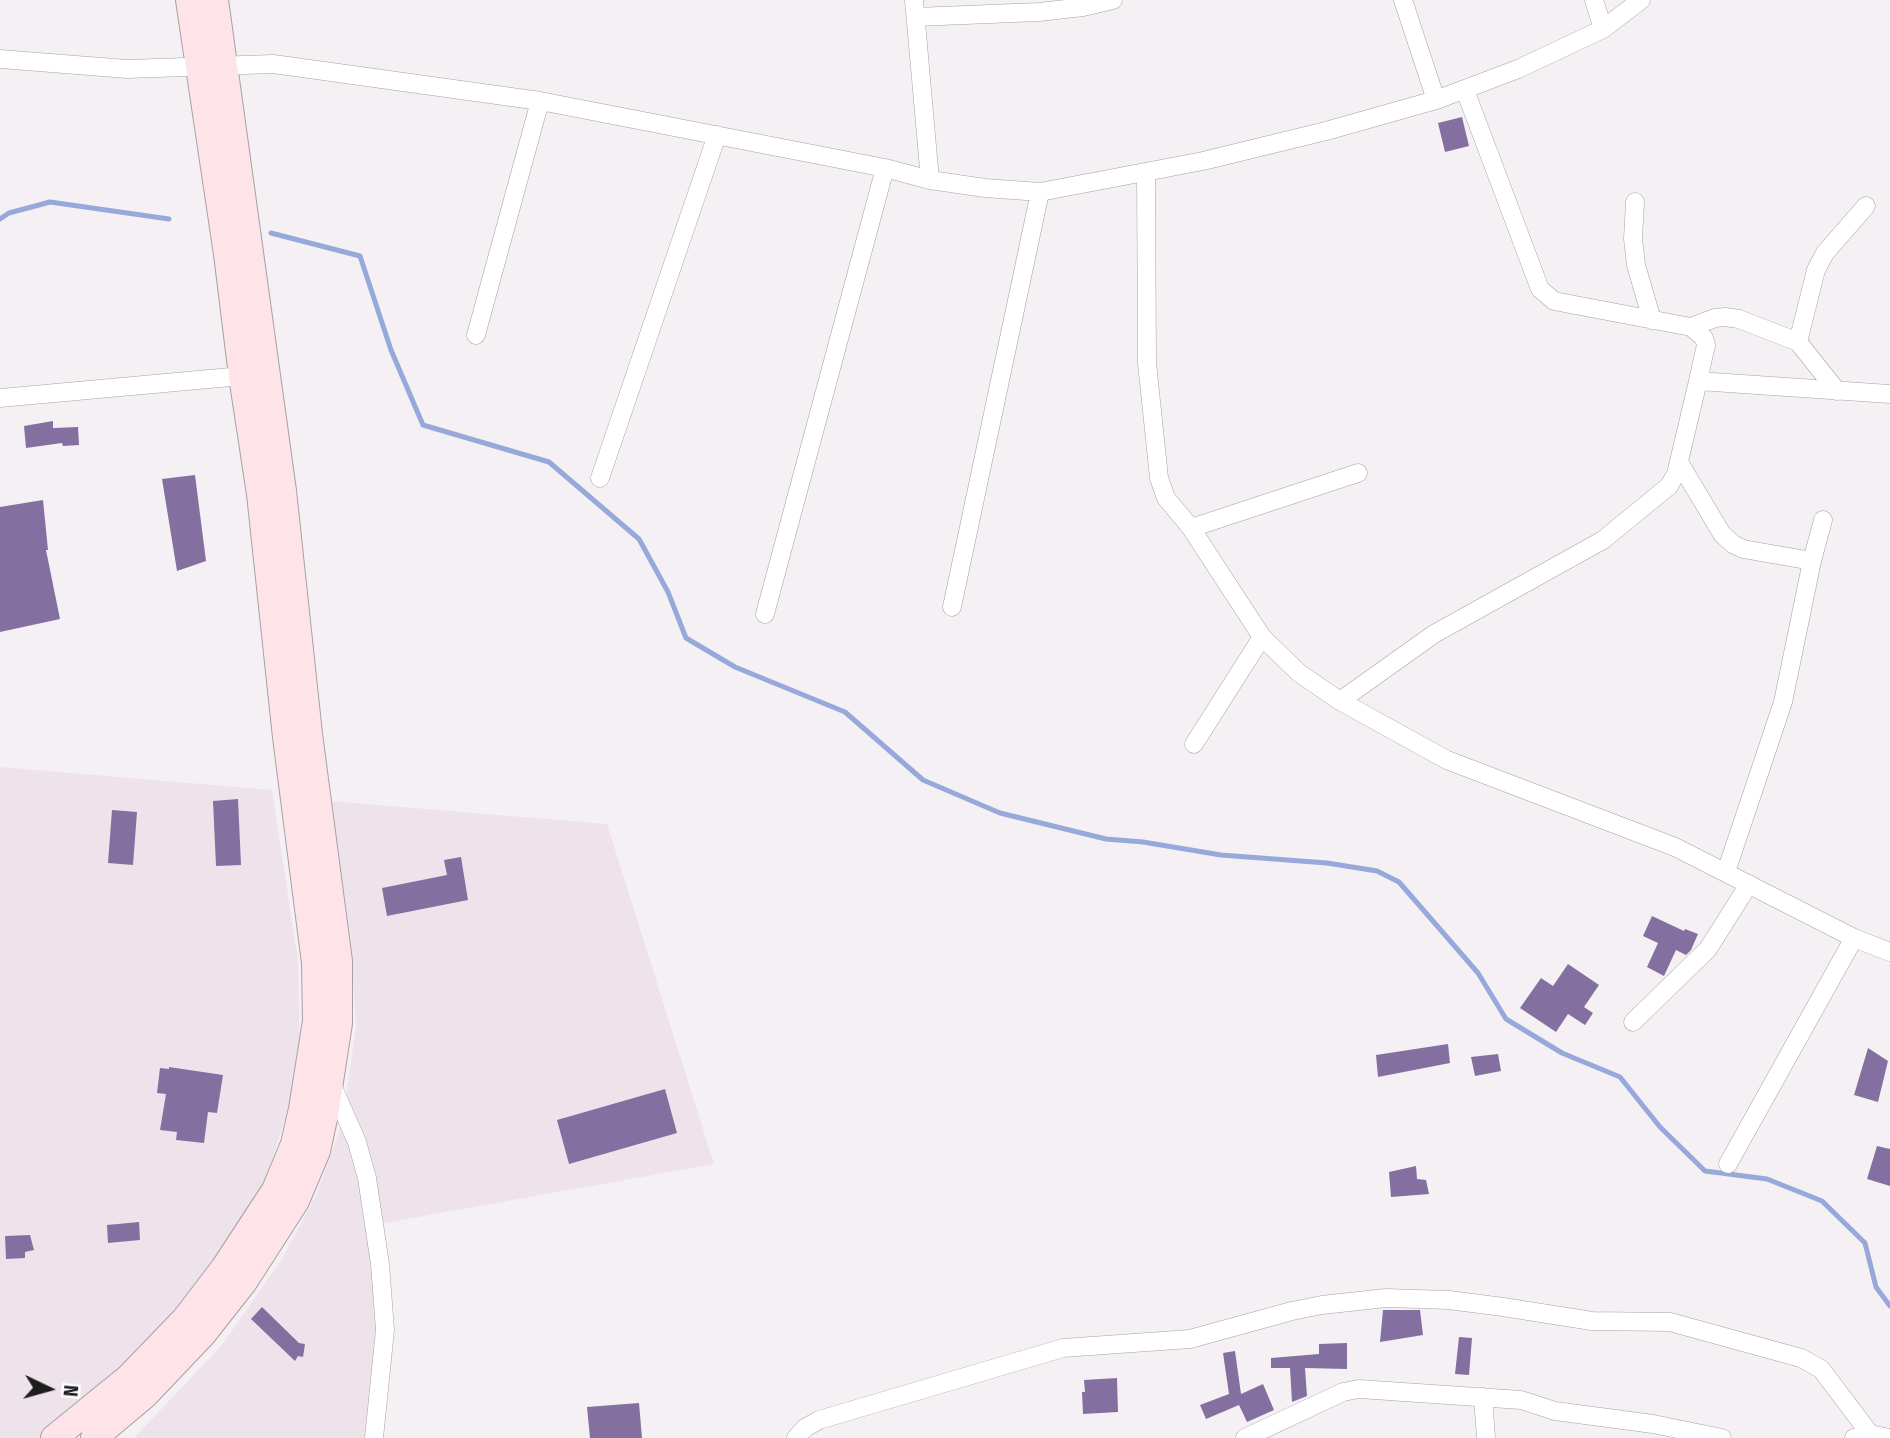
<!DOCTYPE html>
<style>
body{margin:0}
#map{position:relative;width:1890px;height:1438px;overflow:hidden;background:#f5f0f3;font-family:"Fira Sans Condensed",sans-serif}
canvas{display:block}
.north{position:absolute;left:14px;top:1354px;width:70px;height:70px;-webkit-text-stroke:5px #fff;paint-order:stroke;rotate:95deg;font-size:19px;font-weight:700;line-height:28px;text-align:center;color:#1e1c1d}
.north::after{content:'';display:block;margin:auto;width:24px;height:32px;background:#1e1c1d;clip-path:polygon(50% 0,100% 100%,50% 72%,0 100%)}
</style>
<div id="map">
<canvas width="1890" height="1438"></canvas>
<div class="north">N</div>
</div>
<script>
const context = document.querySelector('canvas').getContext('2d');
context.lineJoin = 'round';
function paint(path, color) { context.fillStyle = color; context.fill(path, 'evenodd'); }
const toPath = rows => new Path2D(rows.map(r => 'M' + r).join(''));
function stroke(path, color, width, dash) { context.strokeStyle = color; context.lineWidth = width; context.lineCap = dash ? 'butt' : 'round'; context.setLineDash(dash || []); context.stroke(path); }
paint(toPath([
 [0,767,272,790,298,961,300,1038,289,1107,266,1178,232,1241,187,1310,45,1438,0,1438],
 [330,801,607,824,714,1164,368,1226,380,1335,370,1438,134,1438,222,1345,283,1257,317,1193,342,1123,356,1028,351,943]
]), '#efe3eb');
stroke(toPath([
 [0,219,9,213,50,202,169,219],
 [271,233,360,256,391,350,423,425,549,462,639,539,668,592,686,638,735,667,845,712,923,780,1000,813,1106,839,1143,842,1221,855,1327,863,1377,871,1399,882,1478,973,1506,1019,1562,1053,1620,1077,1660,1127,1705,1171,1767,1179,1822,1201,1865,1243,1876,1287,1890,1306]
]), '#97a8da', 5);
paint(toPath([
 [1462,117,1469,146,1445,152,1438,123],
 [53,421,53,428,78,427,79,445,63,446,62,443,26,448,24,426],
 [195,475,206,561,177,571,162,479],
 [43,500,48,550,46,550,60,619,0,632,0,507],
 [238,799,241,865,216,866,213,801],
 [112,810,137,812,133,865,108,863],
 [461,857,468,900,387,916,382,888,447,875,444,860],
 [1652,916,1684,931,1685,929,1698,934,1691,950,1686,955,1676,950,1664,976,1647,967,1658,943,1643,936],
 [1568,964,1599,985,1584,1007,1593,1013,1585,1025,1568,1014,1556,1032,1520,1008,1541,978,1553,986],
 [1448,1044,1450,1063,1378,1077,1376,1055],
 [1868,1048,1888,1061,1878,1102,1854,1095],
 [1498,1054,1501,1071,1475,1076,1471,1057],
 [169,1067,223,1075,217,1113,208,1112,204,1143,176,1140,177,1132,160,1130,166,1094,157,1093,160,1068,169,1069],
 [665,1089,677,1133,569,1164,557,1120],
 [1877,1146,1890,1149,1890,1186,1867,1179],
 [1416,1166,1417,1179,1426,1180,1429,1194,1391,1197,1389,1172],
 [139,1222,140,1240,108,1243,107,1225],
 [30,1235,34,1250,25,1252,25,1258,6,1259,5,1236],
 [262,1307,299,1343,305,1344,303,1357,298,1356,295,1361,251,1319],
 [1383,1310,1420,1310,1423,1335,1380,1342],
 [1459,1337,1472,1338,1469,1375,1455,1374],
 [1347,1343,1347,1369,1305,1368,1307,1396,1292,1402,1290,1368,1271,1368,1271,1358,1319,1354,1319,1344],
 [1235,1351,1241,1394,1263,1384,1274,1410,1247,1422,1239,1405,1206,1419,1200,1405,1229,1394,1223,1353],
 [1117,1378,1118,1412,1083,1414,1082,1392,1085,1392,1084,1380],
 [639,1403,642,1438,590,1438,587,1407]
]), '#8470a0');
const street = toPath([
 [914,0,930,180],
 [1403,0,1436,100],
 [1594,0,1603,29],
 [916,17,1039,12,1083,7,1113,0],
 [0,59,127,69,273,64,295,67,540,101,885,168,930,180,985,188,1040,192,1203,161,1326,131,1436,100,1518,69,1603,29,1641,0],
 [1465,90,1540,289,1554,301,1691,327,1704,338,1706,345,1698,381],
 [1146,172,1147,363,1159,478,1166,498,1191,528,1262,637,1299,673,1340,701,1447,760,1675,847,1854,938,1890,952],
 [1635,202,1633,239,1636,265,1652,320],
 [1691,327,1715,318,1725,317,1739,319,1798,342,1837,391],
 [476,335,540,101],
 [1798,342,1816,270,1825,253,1866,206],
 [0,398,242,376],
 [1679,462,1722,534,1733,544,1743,549,1812,561],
 [600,478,717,135],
 [1191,528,1358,473],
 [952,607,1040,192],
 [765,614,885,168],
 [1340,701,1434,634,1603,540,1669,486,1676,474,1698,381,1890,394],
 [1194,744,1262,637],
 [1726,872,1783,702,1812,561,1823,520],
 [1633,1022,1708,949,1749,884],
 [331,1083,357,1142,367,1178,380,1264,385,1330,374,1438],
 [1728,1164,1854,938],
 [1483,1397,1486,1438],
 [796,1438,805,1428,819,1420,1063,1348,1190,1339,1292,1311,1322,1305,1386,1298,1449,1300,1503,1307,1592,1321,1670,1322,1801,1358,1821,1369,1870,1434],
 [1245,1438,1343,1392,1359,1389,1521,1400,1555,1411,1653,1424,1722,1438],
 [1854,1438,1870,1434,1889,1438]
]);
const secondary = toPath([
 [54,1438,129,1377,185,1319,224,1268,275,1190,294,1144,302,1109,316,1021,315,963,286,737,260,494,242,376,227,254,189,0],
 [94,1438,145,1395,203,1334,244,1282,296,1201,317,1151,325,1114,339,1023,339,961,309,734,283,491,215,0]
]);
stroke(street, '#a5a1a4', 19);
stroke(secondary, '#a5a1a4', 28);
stroke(street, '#fff', 18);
stroke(secondary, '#fee4e8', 26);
</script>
